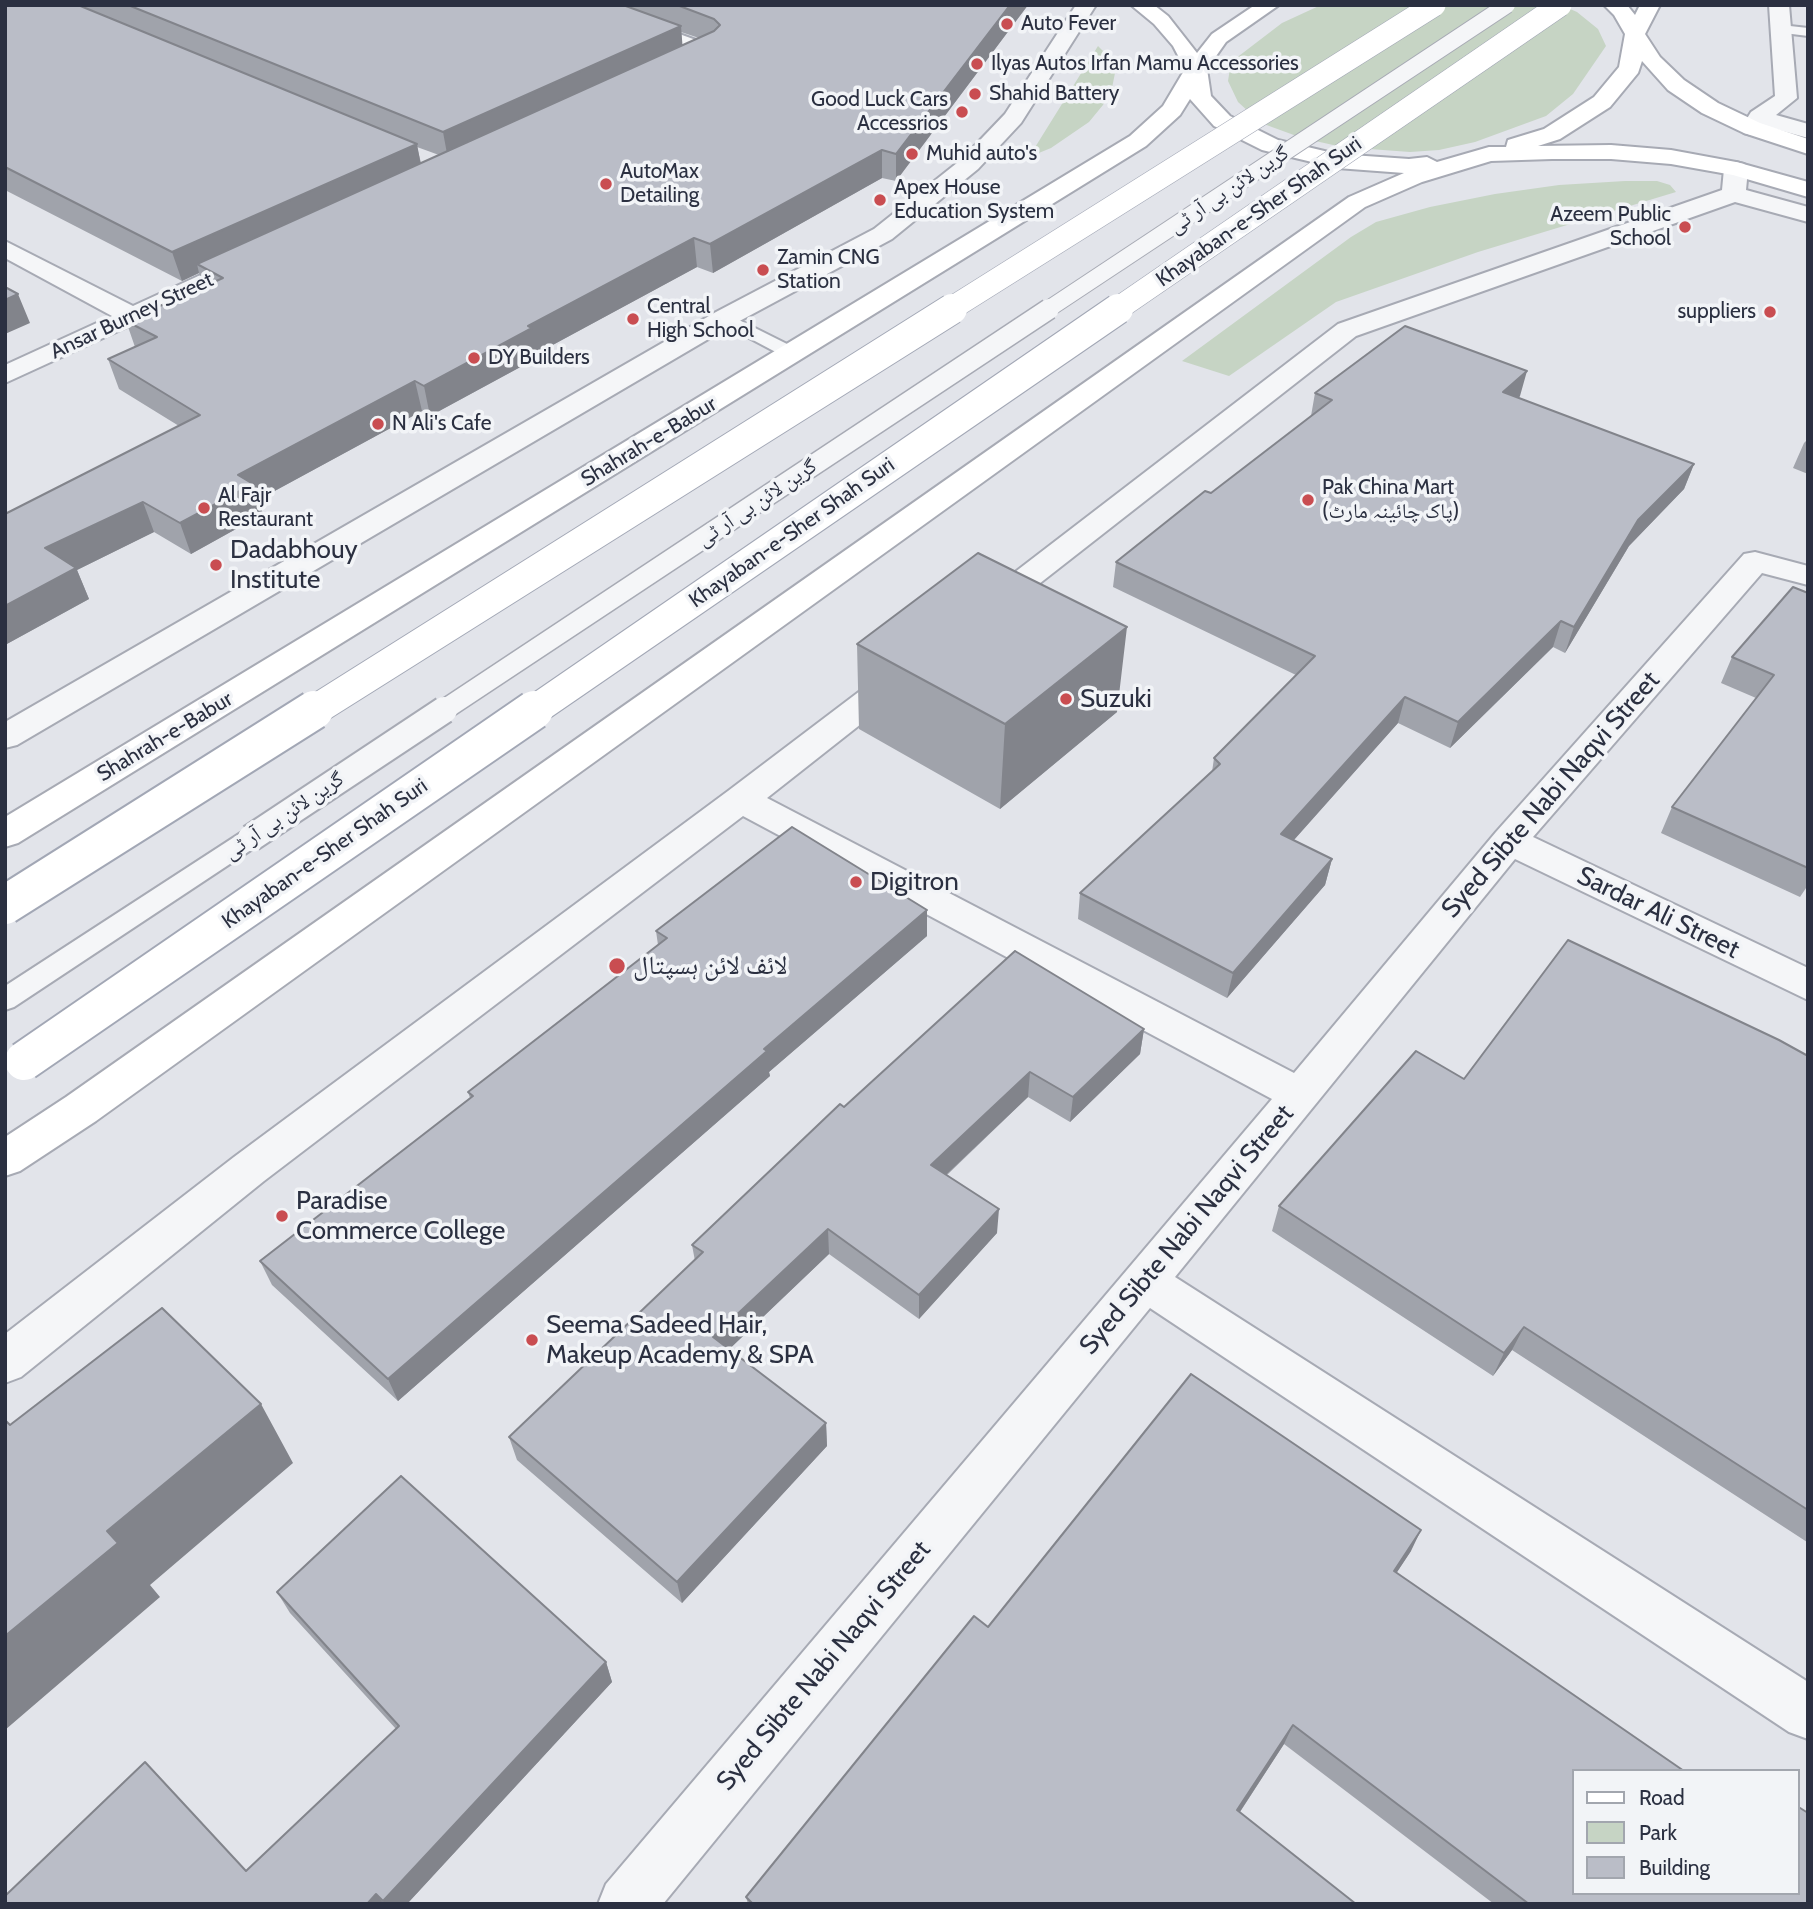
<!DOCTYPE html>
<meta charset="utf-8">
<style>
body{margin:0}
#map{position:relative;width:1813px;height:1909px;overflow:hidden;background:#e2e4ea;font-family:Cabin,sans-serif}
canvas{display:block}
.frame{position:absolute;inset:0;border:7px solid #2b3041;pointer-events:none}
.legend{position:absolute;left:1572px;top:1769px;width:228px;height:126px;box-sizing:border-box;background:#f2f4f7;border:2px solid #a2a6ae;margin:0;padding:9px 12px;list-style:none;font-size:21px;color:#2b3041}
.legend li{display:flex;align-items:center;gap:14px;height:35px}
.legend b{width:35px;border:2px solid #a2a6ae}
</style>
<div id="map">
<canvas width="1813" height="1909"></canvas>
<div class="frame"></div>
<ul class="legend">
<li><b style="height:9px;background:#fff"></b>Road</li>
<li><b style="height:19px;background:#c6d4c4"></b>Park</li>
<li><b style="height:19px;background:#babdc7"></b>Building</li>
</ul>
</div>
<script>
const context = document.querySelector('canvas').getContext('2d');
context.lineJoin = 'round';
function paint(path, color) { context.fillStyle = color; context.fill(path, 'evenodd'); }
const toPath = rows => new Path2D(rows.map(r => 'M' + r).join(''));
function stroke(path, color, width, dash) { context.strokeStyle = color; context.lineWidth = width; context.lineCap = dash ? 'butt' : 'round'; context.setLineDash(dash || []); context.stroke(path); }
function drawText(font, color, halo, rows, align = 'center') {
  context.font = font + ' Cabin,"Noto Naskh Arabic",sans-serif'; context.lineWidth = 7; context.setLineDash([]); context.textBaseline = 'middle'; context.strokeStyle = halo; context.fillStyle = color; for (const [text, x, y, turn = 0] of rows) {
    context.save(); context.translate(x, y); context.rotate((+turn || 0) * Math.PI / 180); context.textAlign = isNaN(turn) ? turn : align; if (halo) context.strokeText(text, 0, 0); context.fillText(text, 0, 0); context.restore();
  }
}
paint(toPath([
 [1321,5,1561,5,1577,12,1598,29,1606,46,1573,94,1546,116,1475,142,1439,150,1410,152,1342,147,1302,138,1261,123,1238,102,1228,81,1231,62,1282,23],
 [1098,46,1111,59,1115,73,1112,88,1103,105,1089,122,1051,148,1029,157],
 [1625,181,1657,181,1670,185,1676,192,1478,252,1336,302,1229,376,1182,361,1351,237,1376,222,1430,207,1495,194,1559,185]
]), '#c6d4c4');
const lane = toPath([
 [1781,25,1808,28,1808,36,1776,32,1774,29,1781,25],
 [725,313,799,350,802,354,793,360,787,358,719,322,716,318,725,313],
 [251,829,260,832,263,838,260,844,14,1007,5,1010,5,986,242,832,251,829]
]);
const street = toPath([
 [570,5,600,5,715,47,719,51,715,55,688,68,672,68,669,63,672,58,689,51,573,9,570,5],
 [1076,5,1096,5,1021,123,978,169,892,239,734,324,17,745,5,748,5,722,716,312,874,229,962,159,1005,114,1076,5],
 [1769,5,1789,5,1797,98,1776,115,1808,124,1808,138,1765,126,1760,133,1752,135,1744,133,1741,128,1751,112,1775,96,1769,5],
 [1736,162,1744,164,1748,169,1746,190,1808,207,1808,222,1735,202,1356,336,998,616,987,619,976,616,971,609,976,602,1338,324,1722,190,1724,169,1728,164,1736,162],
 [5,241,133,306,242,256,251,253,260,256,264,261,260,266,5,383,5,365,112,316,5,258,5,241],
 [1755,552,1808,566,1808,585,1762,573,1533,837,1808,968,1808,1000,1515,859,1175,1277,1808,1682,1808,1739,1789,1732,1150,1308,663,1904,598,1904,606,1884,1272,1099,743,816,264,1181,21,1377,5,1383,5,1334,234,1157,728,791,889,669,901,665,913,669,918,676,913,683,767,798,1294,1073,1496,832,1744,554,1755,552]
]);
const secondary = toPath([
 [1131,5,1154,5,1168,16,1197,53,1212,34,1255,5,1279,5,1226,42,1207,69,1211,96,1230,116,1278,140,1337,154,1409,159,1427,157,1437,162,1489,147,1506,147,1508,140,1544,129,1594,97,1619,67,1625,34,1614,15,1604,5,1627,5,1635,15,1640,5,1660,5,1645,34,1660,57,1684,80,1718,103,1760,123,1808,139,1808,154,1744,133,1702,113,1668,90,1642,61,1638,73,1610,107,1560,139,1538,146,1611,145,1671,150,1736,162,1808,182,1808,197,1733,175,1671,164,1611,159,1552,159,1491,161,1422,182,1365,207,96,1121,20,1171,5,1176,5,1137,66,1097,1349,197,1404,173,1337,168,1262,150,1214,126,1190,99,1180,115,1146,146,18,843,5,847,5,817,1130,136,1163,106,1185,69,1173,46,1154,24,1131,5]
]);
stroke(lane, '#a7aab4', 4);
stroke(street, '#a7aab4', 4);
stroke(secondary, '#a7aab4', 4);
paint(lane, '#f5f6f8');
paint(street, '#f5f6f8');
paint(secondary, '#fff');
const laneBridgeFar2 = toPath([
 [1047,310,1507,5]
]);
const laneBridgeFar1 = toPath([
 [441,712,1049,309]
]);
const laneBridge = toPath([
 [251,838,444,710]
]);
const primaryBridgeFar2 = toPath([
 [949,310,1434,5],
 [1116,310,1560,5]
]);
const primaryBridgeFar1 = toPath([
 [312,712,952,309],
 [532,712,1118,309]
]);
const primaryBridge = toPath([
 [5,905,314,710],
 [24,1061,534,710]
]);
stroke(laneBridgeFar2, '#a7aab4', 18, []);
stroke(laneBridgeFar1, '#a7aab4', 23, []);
stroke(laneBridge, '#a7aab4', 30, []);
stroke(primaryBridgeFar2, '#a2a7b5', 24, []);
stroke(primaryBridgeFar1, '#a2a7b5', 32, []);
stroke(primaryBridge, '#a2a7b5', 42, []);
stroke(laneBridgeFar2, '#f5f6f8', 16);
stroke(laneBridgeFar1, '#f5f6f8', 20);
stroke(laneBridge, '#f5f6f8', 26);
stroke(primaryBridgeFar2, '#fff', 23);
stroke(primaryBridgeFar1, '#fff', 30);
stroke(primaryBridge, '#fff', 38);
paint(toPath([
 [5,5,1028,5,896,181,882,178,713,273,697,267,536,354,537,358,430,416,422,411,258,500,263,514,191,554,154,532,77,570,89,599,5,645,179,426,119,389,108,359,135,347,126,321,203,286,199,273,182,281,5,190],
 [681,32,699,38,682,45],
 [417,147,439,155,421,163],
 [1315,393,1520,396,1519,398,1694,464,1684,489,1629,546,1565,653,1553,647,1450,748,1398,723,1294,840,1332,859,1325,885,1227,998,1078,919,1080,893,1212,772,1214,758,1296,675,1113,587,1116,562,1211,493,1311,416],
 [1808,439,1808,474,1793,468,1804,443],
 [1808,593,1808,885,1800,897,1661,833,1672,807,1756,698,1721,683,1732,657],
 [857,644,1117,712,1000,809,859,729],
 [927,910,927,936,769,1072,770,1076,398,1401,272,1285,260,1261,470,1098,468,1092,658,945,656,931],
 [1144,1029,1140,1054,1070,1122,1028,1097,947,1175,997,1233,919,1319,829,1254,729,1349,826,1423,827,1446,682,1603,517,1460,509,1437,695,1261,692,1245,844,1107],
 [1808,1056,1808,1541,1807,1542,1512,1350,1493,1376,1272,1231,1279,1206,1464,1079],
 [1411,1551,1396,1573,1808,1904,1494,1904,1284,1744,1240,1812,1356,1904,748,1904,746,1897,988,1627],
 [277,1592,606,1662,612,1682,407,1904,5,1904,246,1871,396,1729,290,1613]
]), '#a0a3ab');
paint(toPath([
 [1010,5,1028,5,896,181,896,154],
 [681,26,683,52,448,159,443,132],
 [417,144,422,171,197,264,199,273,182,281,172,252],
 [882,150,882,178,713,273,710,244],
 [694,238,697,267,536,354,537,358,430,416,424,386,528,326],
 [18,294,30,323,5,334,5,300],
 [1527,371,1520,396,1496,417,1503,392],
 [415,381,422,411,258,500,263,514,191,554,180,523,238,475],
 [1694,464,1684,489,1629,546,1565,653,1574,627,1638,520],
 [143,502,154,532,77,570,89,599,5,645,5,606,45,548],
 [1561,621,1553,647,1450,748,1458,722],
 [1127,627,1117,712,1000,809,1005,724],
 [1405,697,1398,723,1276,860,1281,834],
 [1332,859,1325,885,1227,998,1233,973],
 [927,910,927,936,769,1072,770,1076,398,1401,388,1379,764,1049],
 [1144,1029,1140,1054,1070,1122,1073,1097],
 [1030,1072,1028,1097,931,1189,931,1165],
 [999,1209,997,1233,919,1319,919,1295],
 [828,1229,829,1254,717,1361,713,1337],
 [1524,1327,1512,1350,1493,1376,1504,1353],
 [261,1404,293,1463,150,1585,160,1597,5,1730,5,1637,107,1531],
 [826,1423,827,1446,682,1603,677,1582],
 [1421,1530,1411,1551,1384,1592,1394,1571],
 [606,1662,612,1682,407,1904,386,1904,383,1901],
 [1293,1725,1284,1744,1230,1827,1237,1810],
 [376,1894,384,1904,367,1904]
]), '#82848b');
const building = toPath([
 [5,5,78,5,417,144,172,252,5,167,5,5],
 [128,5,623,5,681,26,443,132,128,5],
 [677,5,1010,5,896,154,882,150,710,244,694,238,528,326,532,328,424,386,415,381,238,475,253,484,180,523,143,502,45,548,76,568,5,606,5,514,200,415,108,359,157,337,126,321,223,278,197,264,714,31,720,25,714,19,677,5],
 [5,287,18,294,5,300,5,287],
 [1405,326,1527,371,1503,392,1694,464,1638,520,1574,627,1561,621,1458,722,1405,697,1281,834,1332,859,1233,973,1080,893,1220,764,1214,758,1315,656,1116,562,1205,491,1211,493,1332,400,1315,393,1405,326],
 [978,553,1127,627,1005,724,857,644,978,553],
 [1793,587,1808,593,1808,868,1672,807,1774,675,1732,657,1793,587],
 [792,827,927,910,764,1049,767,1051,388,1379,260,1261,473,1096,468,1092,667,938,656,931,792,827],
 [1568,940,1779,1040,1808,1056,1808,1510,1524,1327,1504,1353,1279,1206,1416,1051,1464,1079,1568,940],
 [1015,951,1144,1029,1073,1097,1030,1072,931,1165,999,1209,919,1295,828,1229,713,1337,826,1423,677,1582,509,1437,703,1252,692,1245,840,1104,844,1107,1015,951],
 [162,1308,261,1404,107,1531,118,1543,5,1636,5,1420,10,1425,162,1308],
 [1191,1374,1421,1530,1394,1571,1684,1771,1573,1771,1573,1893,1797,1893,1797,1806,1808,1813,1808,1904,1529,1904,1293,1725,1237,1810,1356,1904,753,1904,746,1897,974,1616,988,1627,1191,1374],
 [401,1476,606,1662,383,1901,376,1894,367,1904,5,1904,5,1896,145,1762,246,1871,399,1726,277,1592,401,1476]
]);
paint(building, '#babdc7');
stroke(building, '#82848b', 2);
for (const [x, y, r, color] of [
 [1007,24,7,"#c94d51"],
 [977,64,7,"#c94d51"],
 [975,94,7,"#c94d51"],
 [962,112,7,"#c94d51"],
 [912,154,7,"#c94d51"],
 [606,184,7,"#c94d51"],
 [880,200,7,"#c94d51"],
 [1685,227,7,"#c94d51"],
 [763,270,7,"#c94d51"],
 [1770,312,7,"#c94d51"],
 [633,319,7,"#c94d51"],
 [474,358,7,"#c94d51"],
 [378,424,7,"#c94d51"],
 [1308,500,7,"#c94d51"],
 [204,508,7,"#c94d51"],
 [216,565,7,"#c94d51"],
 [1066,699,7,"#c94d51"],
 [856,882,7,"#c94d51"],
 [617,966,9,"#c94d51"],
 [282,1216,7,"#c94d51"],
 [532,1340,7,"#c94d51"]
]) { const dot = new Path2D(); dot.arc(x, y, r, 0, 2 * Math.PI); context.fillStyle = color; context.fill(dot); stroke(dot, '#f2f4f7', 2.5); }
drawText('21px', '#2b3041', '#f2f4f7', [
 ["Auto Fever",1021,24],
 ["Ilyas Autos Irfan Mamu Accessories",991,64],
 ["Shahid Battery",989,94],
 ["Good Luck Cars",948,100,"right"],
 ["Accessrios",948,124,"right"],
 ["Muhid auto's",926,154],
 ["AutoMax",620,172],
 ["Detailing",620,196],
 ["Apex House",894,188],
 ["Education System",894,212],
 ["Azeem Public",1671,215,"right"],
 ["School",1671,239,"right"],
 ["Zamin CNG",777,258],
 ["Station",777,282],
 ["Central",647,307],
 ["High School",647,331],
 ["suppliers",1756,312,"right"],
 ["DY Builders",488,358],
 ["N Ali's Cafe",392,424],
 ["Pak China Mart",1322,488],
 ["(پاک چائینہ مارٹ)",1322,512],
 ["Al Fajr",218,496],
 ["Restaurant",218,520]
], 'left');
drawText('21px', '#2b3041', '#f2f4f7', [
 ["گرین لائن بی آر ٹی",1229,190,-34],
 ["Khayaban-e-Sher Shah Suri",1259,212,-35],
 ["Ansar Burney Street",132,316,-25],
 ["Shahrah-e-Babur",649,442,-31],
 ["گرین لائن بی آر ٹی",757,503,-34],
 ["Khayaban-e-Sher Shah Suri",792,533,-35],
 ["Shahrah-e-Babur",165,737,-31],
 ["گرین لائن بی آر ٹی",284,816,-34],
 ["Khayaban-e-Sher Shah Suri",325,854,-35]
]);
drawText('26px', '#2b3041', '#f2f4f7', [
 ["Dadabhouy",230,550],
 ["Institute",230,580],
 ["Suzuki",1080,699],
 ["Digitron",870,882],
 ["لائف لائن ہسپتال",633,966],
 ["Paradise",296,1201],
 ["Commerce College",296,1231],
 ["Seema Sadeed Hair,",546,1325],
 ["Makeup Academy & SPA",546,1355]
], 'left');
drawText('26px', '#2b3041', '#f2f4f7', [
 ["Syed Sibte Nabi Naqvi Street",1551,795,-49],
 ["Sardar Ali Street",1658,913,26],
 ["Syed Sibte Nabi Naqvi Street",1187,1230,-50],
 ["Syed Sibte Nabi Naqvi Street",824,1666,-50]
]);
</script>
